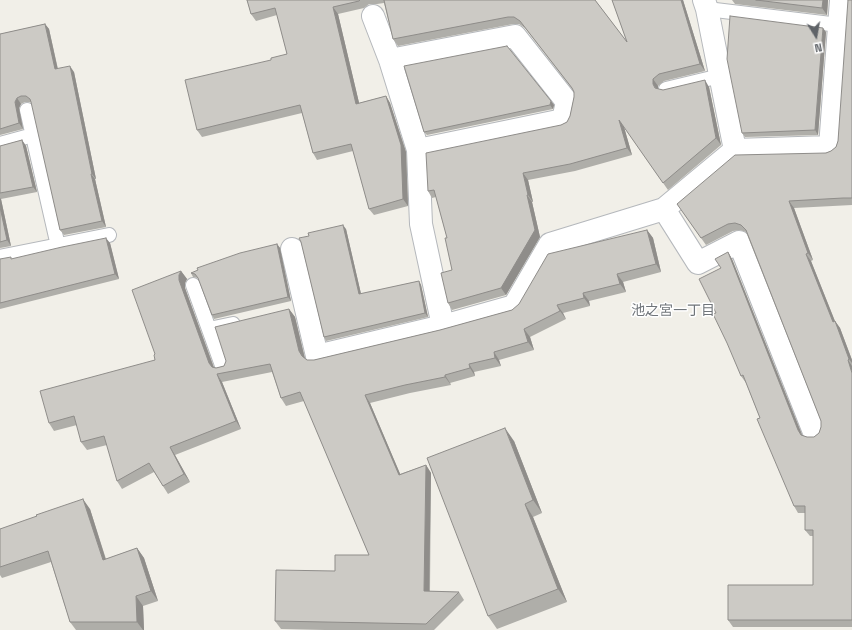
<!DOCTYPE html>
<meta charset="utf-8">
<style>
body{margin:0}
#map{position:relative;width:852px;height:630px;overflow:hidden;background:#f1efe8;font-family:"Space Grotesk",sans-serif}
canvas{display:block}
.north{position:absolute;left:796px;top:16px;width:40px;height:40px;-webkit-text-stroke:3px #fff;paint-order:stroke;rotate:169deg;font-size:11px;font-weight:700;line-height:16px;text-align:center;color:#5f6368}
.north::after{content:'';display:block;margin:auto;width:14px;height:18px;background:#5f6368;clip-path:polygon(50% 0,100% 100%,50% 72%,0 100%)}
</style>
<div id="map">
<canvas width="852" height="630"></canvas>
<div class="north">N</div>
</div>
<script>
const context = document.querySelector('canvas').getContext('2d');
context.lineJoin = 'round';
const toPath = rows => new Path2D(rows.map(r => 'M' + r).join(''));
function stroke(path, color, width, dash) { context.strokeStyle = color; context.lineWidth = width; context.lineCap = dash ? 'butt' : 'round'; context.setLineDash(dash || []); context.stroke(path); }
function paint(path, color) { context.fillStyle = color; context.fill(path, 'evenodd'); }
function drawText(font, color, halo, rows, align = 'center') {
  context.font = font + ' "Space Grotesk","Noto Sans JP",sans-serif'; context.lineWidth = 3; context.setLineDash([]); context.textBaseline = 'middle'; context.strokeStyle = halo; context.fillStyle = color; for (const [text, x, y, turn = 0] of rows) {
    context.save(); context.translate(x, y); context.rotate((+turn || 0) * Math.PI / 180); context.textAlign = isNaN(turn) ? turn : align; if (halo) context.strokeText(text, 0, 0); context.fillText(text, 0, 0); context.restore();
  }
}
const service = toPath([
 [707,9,839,25],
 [666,89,720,76],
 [27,110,58,246],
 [0,144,33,135],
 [0,257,109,235],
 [193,285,223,368],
 [209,329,233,324]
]);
const minor = toPath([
 [704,0,707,9,735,150,830,147,841,0],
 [373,16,390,60,418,150,421,224,443,326],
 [390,60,515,36,567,102,563,120,418,150],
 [664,209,698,263,739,242,814,432],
 [292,249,317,356,443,326,514,306,550,244,664,209,735,150]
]);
stroke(service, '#b5b8bc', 16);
stroke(minor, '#b5b8bc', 24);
stroke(service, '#fff', 14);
stroke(minor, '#fff', 22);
paint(toPath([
 [247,0,595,0,627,42,612,0,683,0,705,71,664,81,658,86,658,89,663,90,709,87,721,145,668,190,624,127,632,155,575,171,528,180,533,202,532,202,540,237,506,295,452,310,448,303,452,270,447,238,436,197,432,198,428,191,567,122,570,116,574,97,574,92,573,90,525,28,519,24,513,24,398,46,393,39,384,3,377,4,369,4,364,8,338,14,359,103,386,96,390,103,406,152,408,206,374,215,369,209,353,151,317,160,313,153,302,113,202,137,197,130,271,60,287,54,277,15,256,21,251,14],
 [732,0,828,0,827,15,735,4],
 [852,0,852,205,794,208,813,260,811,261,835,321,840,328,852,360,852,627,733,627,728,620,813,585,813,536,810,536,805,530,805,513,798,513,794,506,760,418,746,383,741,376,716,313,721,268,728,252,732,259,802,435,807,437,814,437,819,433,821,427,821,421,746,232,740,230,733,231,706,245,677,204,831,151,836,147,838,141],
 [45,24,49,29,58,69,74,72,96,179,95,179,106,227,64,235,60,230,32,103,30,102,25,102,21,104,19,108,23,129,0,135,0,34],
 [826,32,818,135,745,137,742,133],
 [551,101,554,105,553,109,427,135,424,132],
 [22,140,26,146,37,192,1,199,11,246,0,248,0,146],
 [346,229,361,294,419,281,421,285,428,317,326,341,324,337,301,242],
 [647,230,653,238,661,272,623,282,626,292,589,301,590,306,563,313,566,319,530,337,534,350,499,360,501,366,474,372,475,376,450,383,451,385,410,393,370,403,400,474,426,465,431,473,430,591,459,592,464,600,434,630,325,630,281,629,275,621,335,571,369,555,304,401,286,406,281,398,272,372,222,382,241,429,175,455,190,482,168,494,154,472,122,489,117,481,107,445,87,450,81,442,77,425,54,431,49,423,155,360,155,354,181,271,187,279,185,283,185,288,214,367,216,368,224,366,289,309,295,317,305,358,307,360,314,360,440,330,512,310],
 [110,243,119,279,0,309,0,259,12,259],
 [277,244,280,248,291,301,214,319,212,315,198,278,193,277,191,273],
 [514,441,542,513,533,517,567,602,497,629,488,616],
 [90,509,106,559,137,548,144,558,158,601,143,606,144,630,76,630,70,622,51,562,2,578,0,575,0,529]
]), '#afaea9');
paint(toPath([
 [681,0,683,0,705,71,700,64],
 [823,0,828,0,827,15,822,8],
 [333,7,338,14,361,111,356,104],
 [45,24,49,29,59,75,55,69],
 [823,28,826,32,818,135,815,130],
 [70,66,74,72,96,179,92,174],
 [653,79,658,86,658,91,653,84],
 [705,80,709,87,721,145,716,138],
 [386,96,390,103,406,152,408,206,403,199],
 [17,98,21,104,19,108,23,129,19,123,15,102],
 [551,101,554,105,553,109,550,105],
 [619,120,624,127,632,155,627,148],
 [22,140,26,146,37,192,33,187],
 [523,173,528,180,533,202,528,195],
 [91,174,95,179,106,227,102,221],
 [527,195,532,202,540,237,506,295,501,288],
 [0,198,1,199,11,246,7,240,0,207],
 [789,201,794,208,813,260,808,253],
 [343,225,346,229,362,298,359,294],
 [647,230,653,238,661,272,656,264],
 [106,238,110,243,119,279,115,274],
 [277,244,280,248,291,301,288,297],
 [728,252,732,259,803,437,798,430],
 [806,254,811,261,838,329,833,322],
 [181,271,187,279,185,283,185,288,215,371,209,363,179,280,179,275],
 [617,274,623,282,626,292,620,284],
 [419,281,421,285,428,317,425,313],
 [583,293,589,301,590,306,584,298],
 [557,305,563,313,566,319,560,311],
 [289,309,295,317,305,359,302,356,299,351],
 [835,321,840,328,852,360,852,363,849,359],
 [524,329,530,337,534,350,528,342],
 [494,352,499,360,501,366,495,358],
 [848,360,852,366,852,373],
 [469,364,474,372,475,376,470,368],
 [217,374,222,382,241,429,236,421],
 [445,375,450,383,451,385,445,377],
 [365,395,370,403,404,483,399,475],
 [505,428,514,441,542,513,533,500],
 [170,447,175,455,190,482,184,474],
 [426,465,431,473,429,599,424,591],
 [83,499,90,509,109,570,103,560],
 [525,504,533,517,567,602,558,589],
 [137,548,144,558,158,601,151,591],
 [136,596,143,606,144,630,143,630,137,622]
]), '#8f8d8a');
const building = toPath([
 [247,0,360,0,359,1,333,7,356,104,386,96,401,145,403,199,369,209,351,144,313,153,300,105,197,130,185,80,271,60,271,58,287,54,275,8,251,14,247,0],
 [384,0,595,0,627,42,612,0,681,0,700,64,659,74,653,79,653,84,655,88,663,90,705,80,716,138,663,183,619,120,627,148,570,164,523,173,528,195,527,195,535,230,501,288,448,303,441,273,452,270,445,238,447,238,434,190,428,191,426,153,561,125,567,122,570,116,574,97,574,92,572,88,520,21,514,17,508,17,393,39,384,0],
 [756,0,823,0,822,8,756,0],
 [848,0,852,0,852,198,843,198,789,201,808,253,806,254,833,322,835,321,849,359,848,360,852,373,852,620,728,620,728,585,813,585,813,530,805,530,805,506,794,506,757,419,760,418,743,375,741,376,727,343,713,314,716,313,699,279,721,268,715,259,728,252,798,430,801,435,807,437,814,437,819,433,821,427,821,421,746,230,741,225,735,223,728,224,701,238,677,204,735,155,826,153,831,151,836,147,838,141,848,0],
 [730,16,823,28,815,130,742,133,727,59,730,16],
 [45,24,55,69,70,66,92,174,91,174,102,221,60,230,31,102,30,99,26,96,21,96,17,98,15,102,19,123,0,129,0,34,45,24],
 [507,46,551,101,550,105,424,132,404,66,507,46],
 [22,140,33,187,0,193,0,146,22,140],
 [0,207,7,240,0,242,0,207],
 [343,225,359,294,419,281,425,313,324,337,301,242,299,238,309,236,308,233,343,225],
 [647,230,656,264,617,274,620,284,583,293,584,298,557,305,560,311,524,329,528,342,494,352,495,358,469,364,470,368,445,375,445,377,405,385,365,395,399,475,426,465,424,591,459,592,426,624,275,621,276,570,335,571,335,555,369,555,300,392,281,398,270,364,217,374,236,421,170,447,184,474,163,486,149,463,117,481,104,436,81,442,74,416,49,423,40,391,155,360,154,355,155,354,132,290,181,271,179,275,179,280,209,363,212,367,216,368,224,366,226,361,215,327,289,309,299,351,302,356,307,360,314,360,440,330,512,310,519,304,548,254,647,230],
 [106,238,115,274,0,303,0,259,11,257,11,259,62,247,106,238],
 [277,244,288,297,212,315,198,278,195,274,191,273,198,270,197,268,240,253,277,244],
 [505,428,533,500,525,504,558,589,488,616,427,458,505,428],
 [83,499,103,560,137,548,151,591,136,596,137,622,70,622,48,551,0,567,0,529,37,516,36,515,83,499]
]);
paint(building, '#cccac5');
stroke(building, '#8f8d8a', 1);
drawText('14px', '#70757a', '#fff', [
 ["池之宮一丁目",673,311]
]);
</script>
